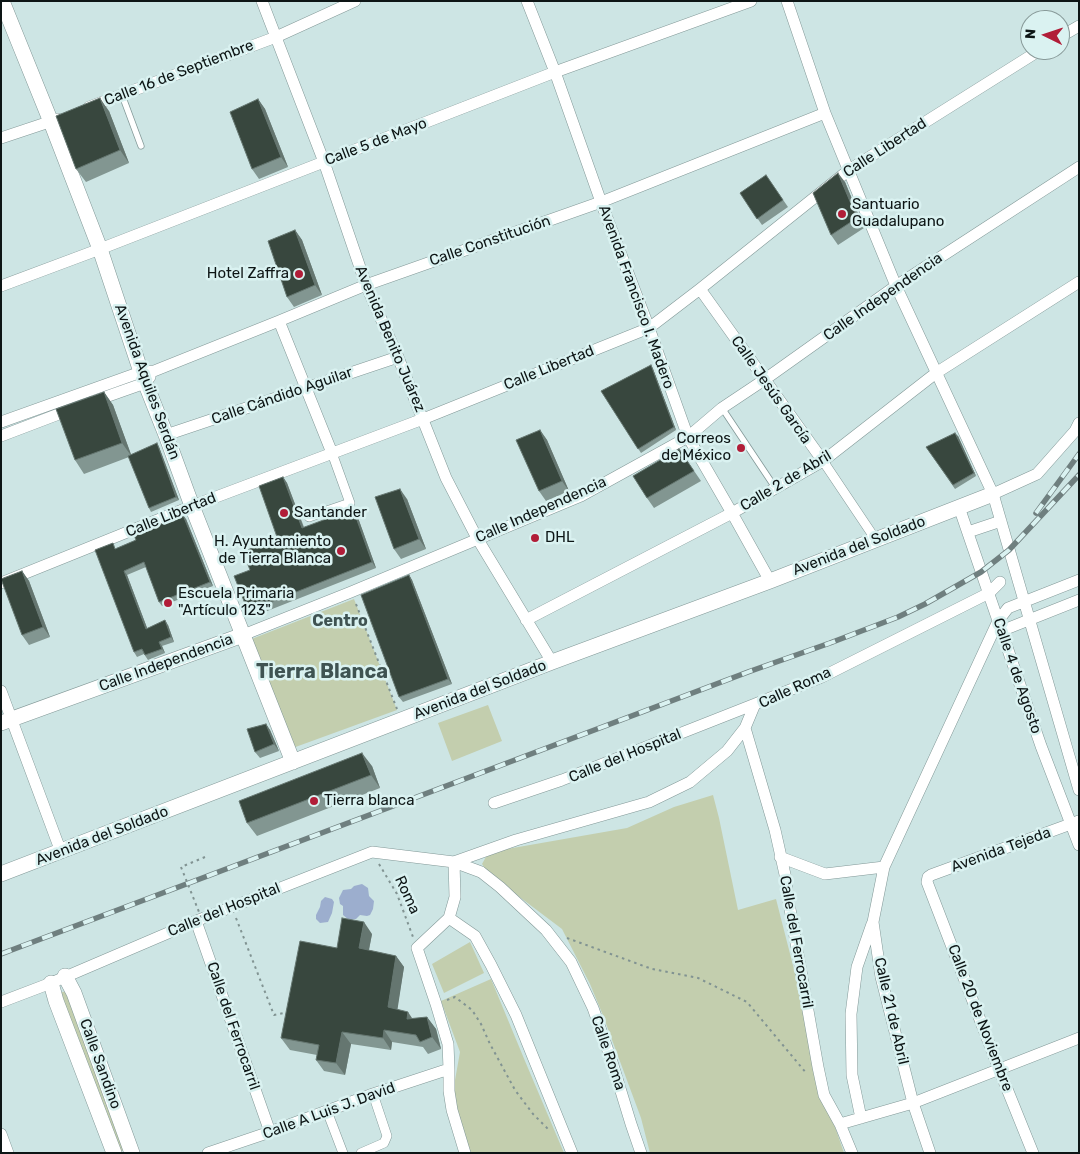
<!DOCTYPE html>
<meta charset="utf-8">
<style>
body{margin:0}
#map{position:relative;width:1080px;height:1154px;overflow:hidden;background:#cde5e4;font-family:Rubik,sans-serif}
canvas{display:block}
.frame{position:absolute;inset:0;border:2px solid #0d1515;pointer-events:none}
.north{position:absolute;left:1020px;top:10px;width:50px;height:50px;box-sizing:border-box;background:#daf2f1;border:1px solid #889a99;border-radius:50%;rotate:274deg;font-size:14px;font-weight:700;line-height:20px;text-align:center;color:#0d1515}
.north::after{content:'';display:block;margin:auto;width:18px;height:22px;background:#b11d38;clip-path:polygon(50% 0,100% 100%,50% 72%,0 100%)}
</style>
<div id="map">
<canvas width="1080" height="1154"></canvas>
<div class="frame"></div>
<div class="north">N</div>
</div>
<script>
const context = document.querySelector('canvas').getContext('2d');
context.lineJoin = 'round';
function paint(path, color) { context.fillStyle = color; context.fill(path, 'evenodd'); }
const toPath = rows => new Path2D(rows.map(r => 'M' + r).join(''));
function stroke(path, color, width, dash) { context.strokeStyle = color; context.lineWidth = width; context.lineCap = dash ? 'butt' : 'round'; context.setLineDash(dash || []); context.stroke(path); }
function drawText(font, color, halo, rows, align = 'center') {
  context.font = font + ' Rubik,sans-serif'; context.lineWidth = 5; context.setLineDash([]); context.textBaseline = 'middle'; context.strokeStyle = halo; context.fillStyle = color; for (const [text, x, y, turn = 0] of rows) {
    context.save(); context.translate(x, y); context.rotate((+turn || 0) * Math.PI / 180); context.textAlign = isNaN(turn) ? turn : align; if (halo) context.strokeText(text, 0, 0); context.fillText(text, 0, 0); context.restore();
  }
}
paint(toPath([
 [354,599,397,710,290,749,249,640],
 [488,705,502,741,452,761,438,723],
 [713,795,719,818,738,910,776,899,832,1118,844,1153,650,1153,641,1118,602,1013,590,984,562,929,489,874,482,864,487,855,507,849,627,828,674,807],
 [470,942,484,973,444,993,432,964],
 [491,979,525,1061,564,1153,470,1153,452,1097,460,1052,441,1001],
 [66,991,127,1148,118,1153,59,993]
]), '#c3ceae');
paint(toPath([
 [362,884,368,888,369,896,374,901,373,909,370,915,367,916,360,915,356,919,349,920,343,915,343,906,340,904,339,898,343,890,351,889,354,886],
 [325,897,332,899,334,902,332,913,328,922,320,923,316,919,316,915,320,907,321,901]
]), '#9caece');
const service = toPath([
 [122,95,141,146],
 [722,408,776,489]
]);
const pedestrian = toPath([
 [823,461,876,540],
 [309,517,350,503,332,453],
 [327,1111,343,1153],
 [361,1153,384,1143,387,1136,373,1094]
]);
const minor = toPath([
 [262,1,324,162,366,285,398,357,446,478,477,538,552,662],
 [527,1,555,72,601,202,649,328,688,437,732,513,770,581],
 [787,1,825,113,896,286,993,494,1079,790],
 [1060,37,1079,26],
 [89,107,276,37,355,1],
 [1,138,58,119],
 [1,286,100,249,555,72,751,1],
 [700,289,823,461],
 [279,321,332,453],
 [94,401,145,383,150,377],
 [1,422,141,372,154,371,279,321,366,285,601,202,825,113],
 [166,435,398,357],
 [1,436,72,409],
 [993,494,1037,474,1075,431,1079,423],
 [959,507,1041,746,1079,845],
 [968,532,1001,521],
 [1,583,192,506,423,419,649,328,700,289,849,170,1040,50],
 [526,620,732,513,823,461,936,373,1079,282],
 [1001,631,1079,600],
 [243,635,351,592,581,496,688,437,722,408,764,380,896,286,1079,167],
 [1,691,61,852],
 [745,728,775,830,786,879,787,892,818,1067,824,1095,840,1124,852,1153],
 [494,803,562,780,755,704,822,677,989,593,1000,582],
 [780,857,825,874,884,867],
 [454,862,516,840,649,802,690,782,727,751,745,728,755,704],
 [454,862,455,897,449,918,417,948,436,1004,448,1044,449,1069,449,1091,452,1110,465,1153],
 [449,918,475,936,491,965,516,1015,572,1153],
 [196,921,270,1132],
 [1,1002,51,983,196,921,372,852,454,862,481,872,500,887,546,930,571,962,593,1008,612,1062,631,1124,641,1153],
 [861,1118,852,1075,851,1014,857,967,872,924],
 [840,1124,913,1103,1079,1038],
 [1,1134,8,1153],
 [208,1153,270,1132,373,1094,449,1069],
 [930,1153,913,1103,881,977,873,922,884,867,998,621,1008,608,1079,580],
 [1033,1153,999,1069,927,882,928,877,931,875,1079,821]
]);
const tertiary = toPath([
 [2,1,51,122,100,249,141,372,166,435,192,506,293,762],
 [1,723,243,635],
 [1,874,552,662,770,581,993,494],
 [65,976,74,993,132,1153],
 [51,983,56,1001,114,1153]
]);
stroke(service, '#829897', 7);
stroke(pedestrian, '#829897', 10);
stroke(minor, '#829897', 12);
stroke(tertiary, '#829897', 16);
stroke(toPath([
 [356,604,397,709],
 [379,864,397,894,413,937],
 [236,918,274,1015,288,1012],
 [567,938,652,969,698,978,747,1002,807,1074],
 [447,1000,455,997,472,1010,481,1024,490,1044,515,1090,533,1114,550,1131]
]), '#819392', 2, [2.5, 4]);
stroke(service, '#fff', 5.5);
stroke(pedestrian, '#fff', 9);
stroke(minor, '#fff', 11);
stroke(tertiary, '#fff', 15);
const rail = toPath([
 [1036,513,1079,454],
 [1,954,748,672,830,643,898,617,925,604,981,572,1009,550,1079,475]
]);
stroke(rail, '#6f7f7f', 5.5);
stroke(rail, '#daf2f1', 4, [11]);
stroke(toPath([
 [205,857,181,867,201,917,223,907]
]), '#819392', 2, [2.5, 4]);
paint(toPath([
 [258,99,265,109,288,167,259,179,252,169],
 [109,111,129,163,86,182,76,169],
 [766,175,788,207,762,225,740,193],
 [845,182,864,228,838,245,831,235],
 [295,230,302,240,322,295,294,307,287,297],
 [651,365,653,369,676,430,641,453,601,391],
 [104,392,113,405,131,455,159,447,179,500,151,512,149,508,129,457,84,474,75,460],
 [540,430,547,440,569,491,546,501,539,491],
 [958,436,976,476,955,489,926,447],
 [679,449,701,481,654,508,647,498],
 [283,477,287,483,304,527,357,515,376,568,252,617,248,611,250,570,277,537],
 [407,499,426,549,401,559,394,549],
 [186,519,213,586,162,606,159,602,146,567,127,575,147,628,168,625,174,642,162,646,165,653,148,660,144,654,137,657,134,652,117,548],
 [22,571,29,581,50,637,29,645,22,635],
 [409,575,412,580,452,684,403,702,399,697],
 [266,724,270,730,279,751,260,758,255,752],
 [372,766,380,788,257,836,247,823],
 [372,934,369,950,396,956,404,967,397,1009,412,1019,427,1017,436,1029,441,1049,428,1054,423,1047,392,1042,391,1050,351,1044,345,1075,324,1071,316,1060,317,1055,290,1050,281,1038,337,948]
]), '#829691');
paint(toPath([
 [100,98,109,111,129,163,120,150],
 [258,99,265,109,288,167,281,157],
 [838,173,845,182,864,228,857,218],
 [295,230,302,240,322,295,315,285],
 [651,365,653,369,676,430,674,427],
 [104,392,113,405,132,457,122,443],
 [540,430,547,440,569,491,562,481],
 [955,433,958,436,976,476,974,473],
 [157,443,159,447,179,500,176,497],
 [283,477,287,483,306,534,302,528],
 [400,489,407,499,426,549,419,539],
 [353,509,357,515,376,568,372,562],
 [183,515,186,519,213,586,210,582],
 [22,571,29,581,50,637,43,627],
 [124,571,127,575,149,633,146,629],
 [409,575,412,580,452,684,448,679],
 [165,620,168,625,174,642,171,637],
 [159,642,162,646,165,653,162,649],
 [266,724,270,730,279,751,274,744],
 [362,753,372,766,380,788,371,775],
 [364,922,372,934,367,959,359,948],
 [396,956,404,967,396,1019,388,1007],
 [408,1012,416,1024,407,1019],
 [427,1017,436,1029,441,1049,432,1037],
 [384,1030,392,1042,391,1050,383,1038],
 [342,1032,351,1044,345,1075,336,1063]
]), '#657670');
const building = toPath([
 [100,98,120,150,76,169,56,116,100,98],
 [258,99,281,157,252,169,230,112,258,99],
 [838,173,857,218,831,235,813,193,838,173],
 [766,175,783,200,757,219,740,193,766,175],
 [295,230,315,285,287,297,268,241,295,230],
 [651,365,674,427,638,449,601,391,651,365],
 [104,392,122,443,75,460,56,409,104,392],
 [540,430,562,481,539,491,516,440,540,430],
 [955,433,974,473,953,485,926,447,955,433],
 [157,443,176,497,149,508,128,456,157,443],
 [679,449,694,471,647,498,633,476,679,449],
 [283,477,302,528,353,509,372,562,248,611,234,576,250,570,243,552,277,537,259,486,283,477],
 [400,489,419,539,394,549,375,497,400,489],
 [183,515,210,582,159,602,144,562,124,571,146,629,165,620,171,637,159,642,162,649,145,655,142,649,134,652,95,550,113,543,115,549,136,540,134,535,183,515],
 [22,571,43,627,22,635,1,579,22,571],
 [409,575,448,679,399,697,361,595,409,575],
 [266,724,274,744,255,752,247,729,266,724],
 [362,753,371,775,247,823,239,801,362,753],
 [342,918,364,922,359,948,396,956,388,1007,408,1012,407,1019,427,1017,432,1037,420,1042,416,1035,384,1030,383,1038,342,1032,336,1063,316,1060,319,1045,281,1038,300,941,337,948,342,918]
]);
paint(building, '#38473e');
stroke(building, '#657670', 1);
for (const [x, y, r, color] of [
 [842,214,5,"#b11d38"],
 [299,274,5,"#b11d38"],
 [741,448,5,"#b11d38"],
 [284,513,5,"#b11d38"],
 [535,538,5,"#b11d38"],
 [341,551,5,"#b11d38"],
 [168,603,5,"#b11d38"],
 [314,801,5,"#b11d38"]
]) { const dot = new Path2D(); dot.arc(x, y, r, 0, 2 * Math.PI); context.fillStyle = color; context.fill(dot); stroke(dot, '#daf2f1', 2); }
drawText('15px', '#0d1515', '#daf2f1', [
 ["Calle 16 de Septiembre",179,73,-21],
 ["Calle 5 de Mayo",376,142,-21],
 ["Calle Libertad",885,148,-33],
 ["Calle Constitución",490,241,-19],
 ["Avenida Francisco I. Madero",636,297,70],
 ["Calle Independencia",883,297,-35],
 ["Avenida Benito Juárez",390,339,67],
 ["Calle Libertad",549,368,-22],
 ["Avenida Aquiles Serdán",147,382,70],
 ["Calle Jesús García",771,390,55],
 ["Calle Cándido Aguilar",282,396,-19],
 ["Calle 2 de Abril",786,481,-31],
 ["Calle Independencia",541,510,-24],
 ["Calle Libertad",171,515,-22],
 ["Avenida del Soldado",859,546,-21],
 ["Calle Independencia",166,663,-20],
 ["Calle 4 de Agosto",1017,676,71],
 ["Calle Roma",795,688,-25],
 ["Avenida del Soldado",480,690,-21],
 ["Calle del Hospital",625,756,-22],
 ["Avenida del Soldado",102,836,-21],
 ["Avenida Tejeda",1001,850,-20],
 ["Roma",407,895,65],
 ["Calle del Hospital",224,910,-22],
 ["Calle del Ferrocarril",796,942,80],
 ["Calle 21 de Abril",891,1011,77],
 ["Calle 20 de Noviembre",980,1018,69],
 ["Calle del Ferrocarril",233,1026,71],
 ["Calle Roma",608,1053,71],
 ["Calle Sandino",100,1064,70],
 ["Calle A Luis J. David",329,1111,-20]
]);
drawText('15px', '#0d1515', '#daf2f1', [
 ["Santuario",852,205],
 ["Guadalupano",852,222],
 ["Hotel Zaffra",289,274,"right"],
 ["Correos",731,439,"right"],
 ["de México",731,456,"right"],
 ["Santander",294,513],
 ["DHL",545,538],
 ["H. Ayuntamiento",331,542,"right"],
 ["de Tierra Blanca",331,559,"right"],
 ["Escuela Primaria",178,594],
 ["\"Artículo 123\"",178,611],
 ["Tierra blanca",324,801]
], 'left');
drawText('bold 16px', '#3f5352', '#daf2f1', [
 ["Centro",340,621]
]);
drawText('bold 20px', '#3f5352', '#daf2f1', [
 ["Tierra Blanca",322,672]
]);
</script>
